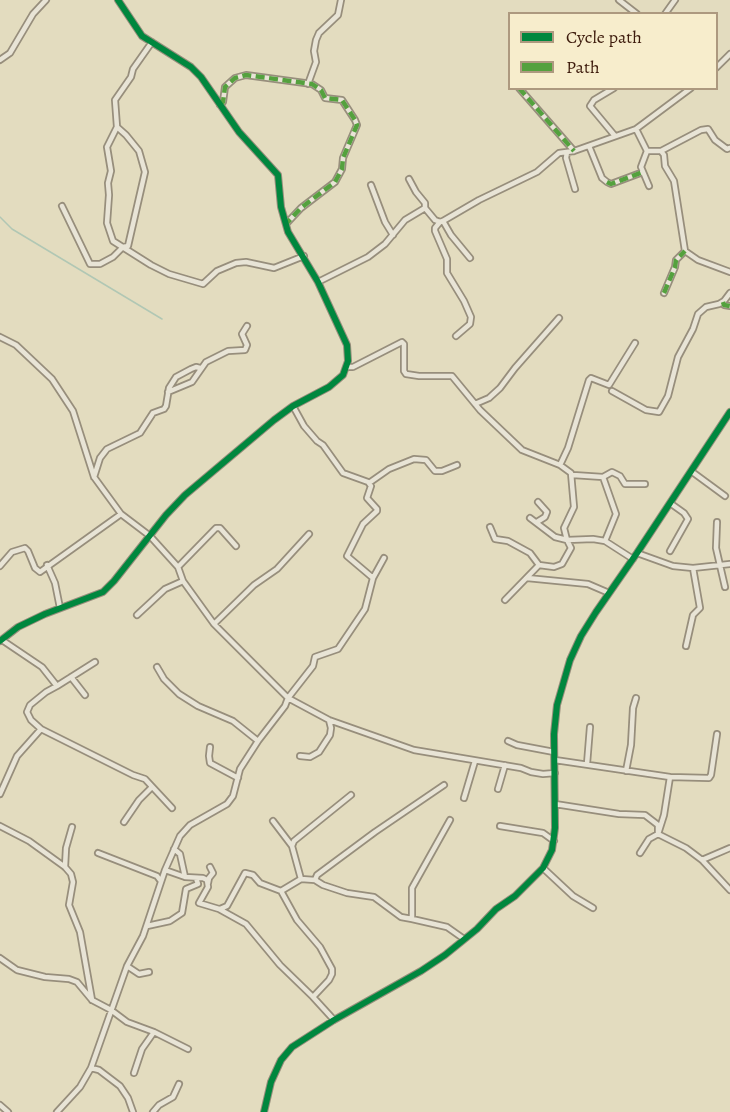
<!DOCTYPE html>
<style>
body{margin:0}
#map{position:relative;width:730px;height:1112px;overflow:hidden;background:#e3dcbf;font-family:Alegreya,serif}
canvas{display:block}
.legend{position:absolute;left:508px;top:12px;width:210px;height:78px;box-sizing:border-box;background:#f7edcc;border:2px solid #ad997f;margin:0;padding:8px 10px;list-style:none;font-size:18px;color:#3d1b0c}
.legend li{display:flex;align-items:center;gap:12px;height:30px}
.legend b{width:30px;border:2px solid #ad997f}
</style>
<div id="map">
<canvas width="730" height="1112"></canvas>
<ul class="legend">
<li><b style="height:8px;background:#00873e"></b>Cycle path</li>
<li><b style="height:8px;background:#54a13e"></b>Path</li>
</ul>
</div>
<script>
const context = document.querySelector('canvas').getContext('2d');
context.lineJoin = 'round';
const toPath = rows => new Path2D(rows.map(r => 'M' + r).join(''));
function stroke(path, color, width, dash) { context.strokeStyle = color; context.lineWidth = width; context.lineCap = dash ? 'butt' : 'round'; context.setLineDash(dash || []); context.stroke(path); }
stroke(toPath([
 [0,217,12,229,162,319]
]), '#b1c7b4', 1.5);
const street = toPath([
 [619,0,637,14],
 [665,14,675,0],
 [152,42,133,69,131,77,115,100,117,127,107,147,111,171,108,183,109,195,107,223,113,241,151,265,169,274,203,284,217,271,236,263,246,262,274,268,304,256],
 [0,60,10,53,33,14,46,0],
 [716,68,730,54],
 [308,84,316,62,314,51,316,40,319,33,338,15,341,0],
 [519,88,574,151],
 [614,88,594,100,590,106,615,136],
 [220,105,223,102,225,87,235,78,246,75,312,84,321,90,325,98,342,100,355,120,357,125,343,158,342,169,335,182,301,208,286,224],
 [636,129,647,151,661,151,664,155,665,166,674,181,685,251,698,260,730,272],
 [589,146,602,178,607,182,611,184,643,172],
 [647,151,641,167,649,186],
 [661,151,701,130,708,129,715,140,727,149,730,148],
 [567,152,566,158,575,189],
 [409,179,416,192,425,203,425,208],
 [371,185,385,222,393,235],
 [62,206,90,264,100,264,113,257,123,247,128,246,145,172,139,151,126,135,117,127],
 [443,221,451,235,470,258],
 [440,222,435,228,435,231,447,259,447,273,464,301,471,317,470,324,456,336],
 [318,282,368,257,385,244,405,220,425,208,435,220,440,222,443,221,479,200,537,172,559,153,574,151,636,129,691,88],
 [664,293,675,267,676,260,685,251],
 [723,302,724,305,730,306],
 [0,337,16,345,52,379,73,411,94,477,121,514,150,536,178,567,183,581,214,624,288,698,285,706,258,741,240,769,233,796,227,804,190,825,180,836,165,870],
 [346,367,353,367,402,342,404,344,404,371,406,374,419,376,452,376,480,410,522,450,560,465,571,473,574,507,564,528,567,540,593,539,605,541,633,559],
 [612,391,646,410,659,412,668,396,678,357,693,329,698,314,706,307,719,304,724,301,730,293],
 [168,392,192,382,206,362,228,351,245,350,247,345,242,334,247,326],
 [475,404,489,398,500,388,515,368,559,318],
 [293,406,304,426,317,441,323,445,343,473,368,482,371,486,367,498,377,509,377,511,363,524,347,556,373,578,365,609,338,649,315,657,313,666,288,698,329,720,414,750,521,768,531,772,543,774,555,773],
 [560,465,568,448,589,380,591,378,609,385,635,343],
 [691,471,725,496],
 [573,475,603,477,612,472,620,476,625,484,645,484],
 [94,477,100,458,107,449,140,433,153,413,164,409,166,406,169,388,176,377,191,369,196,367,200,368],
 [603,477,616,514,605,541],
 [369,483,389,469,414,459,426,460,435,471,442,471,457,465],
 [537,522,545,517,547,512,538,502],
 [717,522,716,548,725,587],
 [490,527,495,539,508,541,530,553,539,565],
 [670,551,688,519,684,513,670,503],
 [637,553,673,566,693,568,730,564],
 [47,565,55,583,60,608],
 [0,566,12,552,25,548,28,551,35,568,40,572,121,514],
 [178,567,216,528,220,528,236,546],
 [373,578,384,558],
 [527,578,588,584,609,593],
 [505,600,539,565,554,567,562,564,571,548,567,540,555,537,530,518],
 [137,615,165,589,183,581],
 [214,624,254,585,277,569,309,534],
 [2,640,42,667,57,686,46,692,30,705,27,712,31,720,41,729,133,775,145,779,172,808],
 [0,641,18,627,45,614,103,592,114,581,166,515,185,495,274,420,293,406,329,387,343,375,348,361,347,345,318,282,288,232,281,207,278,175,239,132,201,77,191,67,142,36,118,0],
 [686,646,693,615,700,608,693,568],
 [157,667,164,679,179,694,198,706,233,721,258,741],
 [71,677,85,695],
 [57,686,95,662],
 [508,741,517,745,554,752],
 [210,747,209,756,210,763,238,778],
 [300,756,310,757,319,752,330,735,331,728,329,720],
 [555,760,670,777,664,815,658,834,649,839,640,853],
 [587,764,590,727],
 [626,771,631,745,633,708,636,698],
 [670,777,709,778,711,775,717,734],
 [498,789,505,765],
 [0,794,17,756,41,729],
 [464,798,475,761],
 [555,804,619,814,645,815,658,825,658,834,686,848,702,860,730,890],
 [450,820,412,888,412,919,447,927,464,939],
 [273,821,292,846],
 [124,822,139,800,152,787],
 [0,826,29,841,65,867,71,874,73,882,69,905,80,932,92,1000],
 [500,826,543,833,554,841],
 [174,849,180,854,185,877],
 [98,853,157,876,160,880],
 [702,860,730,848],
 [65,867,66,848,72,827],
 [543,868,573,896,593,908],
 [315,880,301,879,292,846,294,841,351,795],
 [208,883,209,878,213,873,210,867],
 [281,891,301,879],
 [220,909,227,906,245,873,253,875,260,883,281,891,297,920,320,947,332,969,332,974,329,980,313,997],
 [412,919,401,917,374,897,347,893,323,885,315,880,317,875,375,832,444,785],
 [147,926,170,921,182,913,186,889,198,884,196,878],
 [0,958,17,970,45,977,69,979,77,982,92,1000,111,1010,127,1022,154,1032,188,1049],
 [127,966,139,974,149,972],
 [91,1068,99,1070,120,1086,128,1098,133,1112],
 [134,1073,142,1049,154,1032],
 [0,1105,8,1112],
 [57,1112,80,1087,91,1068,127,966,143,936,165,870,185,877,203,878,207,880,208,887,199,903,219,909,246,924,280,965,313,997,334,1020],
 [153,1112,159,1105,173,1097,179,1084],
 [264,1112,271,1082,281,1060,292,1047,334,1020,421,971,445,955,477,929,496,909,515,896,543,868,552,850,555,828,554,734,557,705,570,660,581,636,596,612,637,553,730,412]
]);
stroke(street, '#978e7c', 8);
stroke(street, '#e8e4d6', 4.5);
stroke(toPath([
 [519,88,574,151],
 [220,105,223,102,225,87,235,78,246,75,312,84,321,90,325,98,342,100,355,120,357,125,343,158,342,169,335,182,301,208,286,224],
 [607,182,611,184,643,172],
 [664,293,675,267,676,260,685,251],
 [723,302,724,305,730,306]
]), '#54a13e', 4.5, [9, 4.5]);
stroke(toPath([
 [0,641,18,627,45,614,103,592,114,581,166,515,185,495,274,420,293,406,329,387,343,375,348,361,347,345,318,282,288,232,281,207,278,175,239,132,201,77,191,67,142,36,118,0],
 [264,1112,271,1082,281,1060,292,1047,334,1020,421,971,445,955,477,929,496,909,515,896,543,868,552,850,555,828,554,734,557,705,570,660,581,636,596,612,637,553,730,412]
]), '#00873e', 6);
</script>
